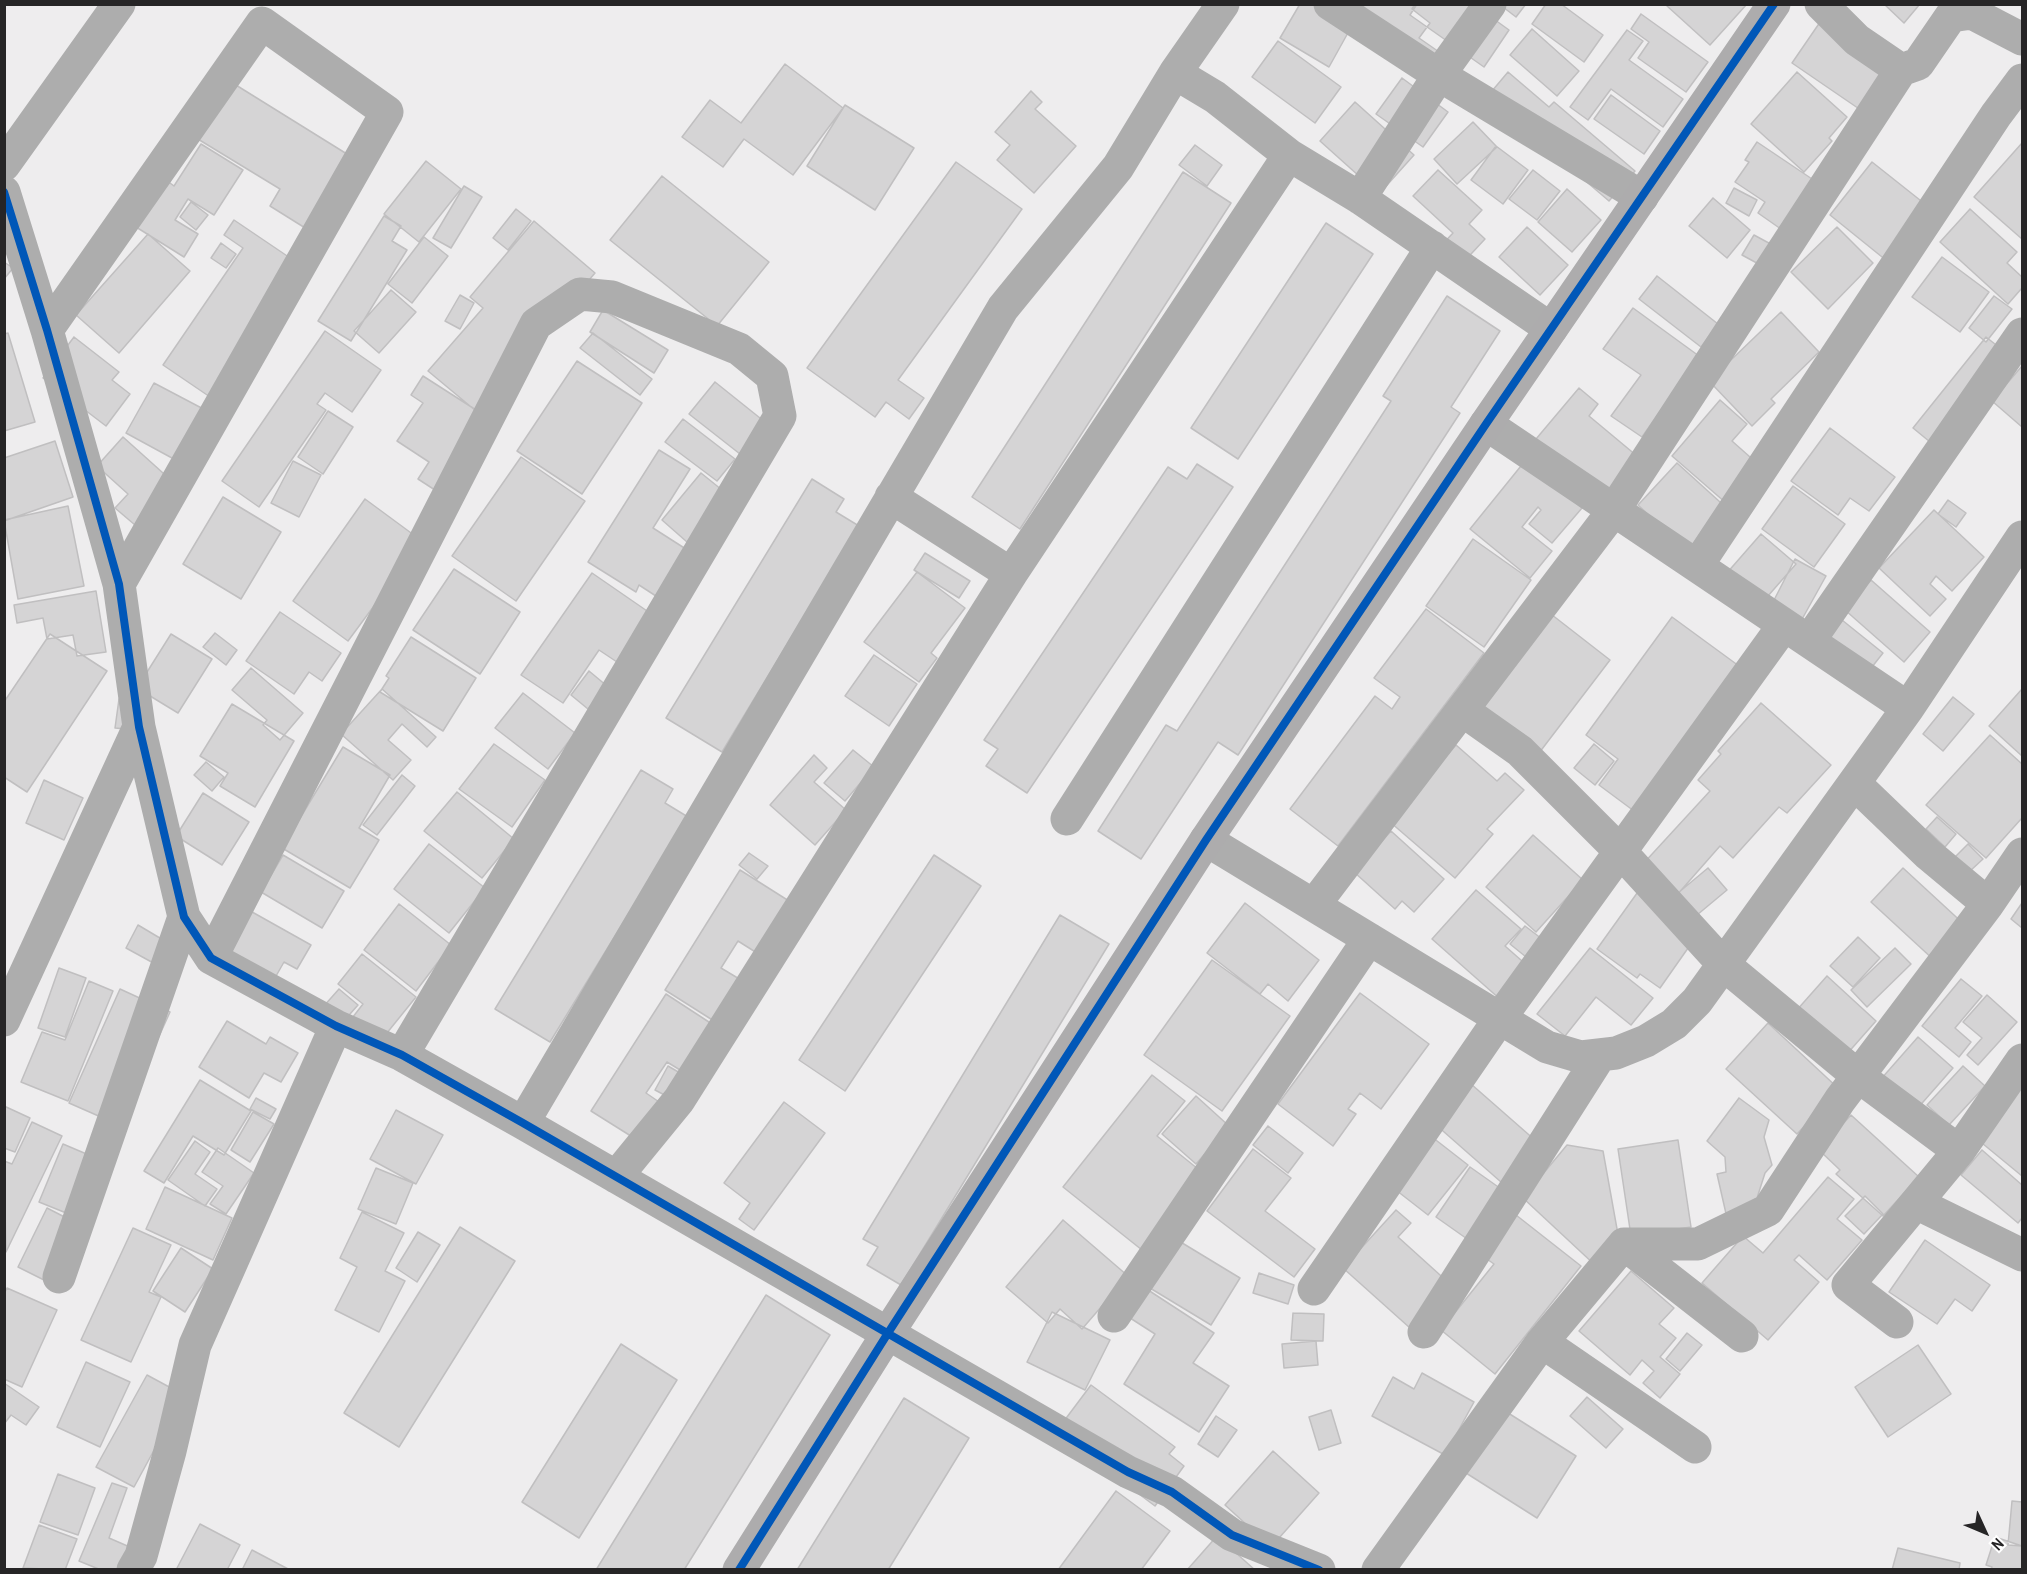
<!DOCTYPE html>
<style>
body{margin:0}
#map{position:relative;width:2027px;height:1574px;overflow:hidden;background:#eeedee;font-family:"Archivo Narrow",sans-serif}
canvas{display:block}
.frame{position:absolute;inset:0;border:6px solid #262526;pointer-events:none}
.north{position:absolute;left:1955px;top:1502px;width:60px;height:60px;-webkit-text-stroke:4px #fff;paint-order:stroke;rotate:134deg;font-size:16px;font-weight:700;line-height:24px;text-align:center;color:#262526}
.north::after{content:'';display:block;margin:auto;width:21px;height:27px;background:#262526;clip-path:polygon(50% 0,100% 100%,50% 72%,0 100%)}
</style>
<div id="map">
<canvas width="2027" height="1574"></canvas>
<div class="frame"></div>
<div class="north">N</div>
</div>
<script>
const context = document.querySelector('canvas').getContext('2d');
context.lineJoin = 'round';
function paint(path, color) { context.fillStyle = color; context.fill(path, 'evenodd'); }
const toPath = rows => new Path2D(rows.map(r => 'M' + r).join(''));
function stroke(path, color, width, dash) { context.strokeStyle = color; context.lineWidth = width; context.lineCap = dash ? 'butt' : 'round'; context.setLineDash(dash || []); context.stroke(path); }
const building = toPath([
 [1300,4,1324,4,1354,22,1329,67,1280,38,1300,4],
 [1361,4,1415,4,1412,9,1430,23,1419,38,1442,54,1426,75,1361,4],
 [1417,4,1473,4,1509,30,1484,67,1410,15,1417,4],
 [1499,4,1526,4,1516,17,1499,4],
 [1546,4,1561,4,1603,35,1584,62,1532,24,1546,4],
 [1669,4,1747,4,1710,45,1667,6,1669,4],
 [1884,4,1920,4,1904,23,1884,4],
 [1827,12,1903,63,1868,115,1792,63,1827,12],
 [1641,14,1708,62,1686,92,1638,58,1649,42,1631,29,1641,14],
 [1532,29,1579,71,1557,96,1510,55,1532,29],
 [1627,30,1643,41,1629,60,1683,99,1663,127,1611,89,1588,120,1570,107,1627,30],
 [1278,41,1341,87,1315,123,1252,77,1278,41],
 [785,64,843,108,793,175,744,139,723,167,682,137,710,100,741,123,785,64],
 [1508,72,1549,107,1554,102,1635,171,1609,201,1547,148,1481,104,1508,72],
 [1797,72,1847,117,1829,138,1832,141,1804,172,1751,124,1797,72],
 [223,77,363,164,318,236,270,206,280,189,188,133,223,77],
 [1402,78,1448,112,1423,147,1376,114,1402,78],
 [1031,91,1042,102,1035,109,1076,146,1034,193,997,160,1010,145,995,132,1031,91],
 [1611,95,1660,131,1644,154,1594,119,1611,95],
 [1355,102,1414,155,1379,194,1320,141,1355,102],
 [845,105,914,148,875,210,807,166,845,105],
 [1473,122,1497,147,1457,184,1434,159,1473,122],
 [1757,142,1821,185,1788,234,1758,213,1765,202,1735,182,1749,162,1745,160,1757,142],
 [2022,143,2022,239,1974,197,2022,143],
 [201,144,243,170,214,215,188,199,175,220,198,234,184,257,136,227,166,180,174,186,201,144],
 [1195,145,1222,165,1207,186,1179,165,1195,145],
 [1496,146,1528,170,1503,204,1471,180,1496,146],
 [426,161,461,189,419,242,384,214,426,161],
 [956,162,1022,209,898,380,924,398,909,419,886,402,875,417,807,368,956,162],
 [1872,162,1930,208,1887,261,1830,215,1872,162],
 [1438,170,1482,210,1469,224,1485,239,1458,268,1438,249,1453,233,1413,196,1438,170],
 [1533,170,1560,191,1537,220,1509,199,1533,170],
 [1183,172,1231,203,1020,529,972,497,1183,172],
 [662,176,769,262,717,326,610,240,662,176],
 [464,186,482,197,451,248,433,238,464,186],
 [1734,188,1757,200,1749,216,1726,203,1734,188],
 [1567,189,1601,220,1572,252,1538,222,1567,189],
 [1713,198,1750,230,1727,258,1689,226,1713,198],
 [191,202,208,215,196,230,180,217,191,202],
 [516,209,531,221,508,250,493,238,516,209],
 [1970,209,2017,252,2007,263,2022,277,2022,288,2008,304,1940,242,1970,209],
 [384,216,401,226,392,241,407,250,351,341,318,321,384,216],
 [234,220,302,266,213,399,163,365,243,248,224,235,234,220],
 [534,221,595,273,476,411,428,371,483,308,470,297,534,221],
 [1326,223,1373,254,1238,459,1191,428,1326,223],
 [1527,227,1568,265,1540,295,1499,257,1527,227],
 [1837,227,1873,263,1828,309,1791,272,1837,227],
 [148,234,190,271,119,353,76,315,148,234],
 [1754,235,1778,248,1766,268,1742,255,1754,235],
 [424,237,448,256,412,303,388,284,424,237],
 [221,243,236,254,226,268,211,258,221,243],
 [1942,257,1989,292,1960,332,1912,297,1942,257],
 [4,262,13,268,4,279,4,262],
 [1657,276,1718,324,1701,347,1639,299,1657,276],
 [391,290,416,312,379,353,354,331,391,290],
 [460,295,474,303,460,329,445,321,460,295],
 [1447,296,1500,331,1451,407,1460,413,1238,755,1218,742,1141,859,1098,831,1166,725,1177,731,1391,401,1383,396,1447,296],
 [1994,296,2012,309,1986,342,1969,328,1994,296],
 [1633,308,1699,356,1642,437,1611,416,1641,375,1603,349,1633,308],
 [603,310,668,350,654,373,590,332,603,310],
 [1781,312,1819,352,1771,399,1775,403,1752,426,1709,381,1781,312],
 [325,331,381,370,352,412,325,393,317,404,326,410,259,507,222,481,325,331],
 [8,333,35,422,4,431,4,334,8,333],
 [593,333,652,379,640,395,580,348,593,333],
 [74,337,119,372,112,380,130,394,106,426,43,378,74,337],
 [1986,337,2014,359,1941,451,1913,428,1986,337],
 [577,361,642,403,582,494,517,451,577,361],
 [2022,366,2022,427,1992,401,2022,366],
 [423,376,487,417,438,492,418,479,429,462,397,441,423,403,411,395,423,376],
 [715,382,765,422,740,454,689,414,715,382],
 [154,383,211,413,183,464,126,433,154,383],
 [1579,388,1598,404,1589,416,1637,456,1604,496,1536,439,1579,388],
 [1720,400,1747,424,1732,441,1759,465,1726,503,1672,456,1720,400],
 [328,411,353,427,323,474,298,457,328,411],
 [683,419,735,459,717,481,665,442,683,419],
 [1830,428,1895,477,1869,511,1850,498,1838,515,1791,481,1830,428],
 [123,437,173,482,135,525,115,508,128,494,97,466,123,437],
 [55,441,73,497,4,521,4,458,55,441],
 [659,450,690,469,653,528,689,551,659,598,639,585,636,592,588,562,659,450],
 [521,457,585,501,516,601,452,556,521,457],
 [293,461,321,475,299,517,271,503,293,461],
 [1525,461,1582,508,1552,543,1529,524,1541,510,1538,507,1522,527,1552,551,1530,578,1470,529,1525,461],
 [1677,463,1731,512,1692,555,1638,505,1677,463],
 [1197,464,1233,487,1027,793,986,766,998,749,984,740,1168,467,1187,479,1197,464],
 [701,473,727,494,687,542,662,520,701,473],
 [812,479,844,499,836,512,859,526,722,752,666,718,812,479],
 [1793,486,1845,524,1814,567,1762,529,1793,486],
 [223,497,281,532,241,599,183,564,223,497],
 [365,499,422,541,348,641,293,601,365,499],
 [1948,500,1966,513,1956,527,1938,514,1948,500],
 [68,506,84,586,18,599,4,520,68,506],
 [1934,510,1984,557,1952,591,1936,576,1930,584,1946,599,1930,616,1879,568,1934,510],
 [1761,534,1796,564,1760,605,1726,574,1761,534],
 [1473,539,1531,580,1484,647,1426,606,1473,539],
 [925,553,970,581,959,598,914,570,925,553],
 [1795,559,1826,576,1801,621,1771,606,1795,559],
 [454,569,520,612,480,674,413,630,454,569],
 [917,572,965,608,931,653,937,658,919,682,864,642,917,572],
 [592,573,650,613,617,662,599,650,563,703,521,675,592,573],
 [1871,580,1930,632,1904,662,1845,610,1871,580],
 [96,591,106,652,77,656,73,635,47,639,43,618,17,623,14,605,96,591],
 [1426,609,1484,653,1338,846,1290,809,1375,696,1392,709,1400,697,1374,678,1426,609],
 [1547,611,1610,660,1539,753,1471,711,1547,611],
 [280,612,341,653,322,681,309,672,294,694,246,661,280,612],
 [1672,617,1739,666,1634,811,1599,785,1618,759,1586,735,1672,617],
 [1842,620,1883,653,1868,672,1826,640,1842,620],
 [215,633,237,650,226,665,203,647,215,633],
 [50,634,107,671,27,792,4,777,4,702,50,634],
 [171,634,212,659,178,713,137,688,171,634],
 [411,637,476,678,443,731,380,692,389,678,386,676,411,637],
 [874,655,917,684,889,726,845,696,874,655],
 [251,668,303,713,280,740,263,725,267,720,232,690,251,668],
 [589,671,607,686,588,709,571,695,589,671],
 [382,689,436,737,427,747,402,724,388,740,411,760,393,780,341,734,382,689],
 [2022,689,2022,756,1989,726,2022,689],
 [523,693,575,733,548,769,495,728,523,693],
 [1953,697,1974,714,1943,751,1923,734,1953,697],
 [119,699,126,729,115,728,119,699],
 [1761,703,1831,765,1787,813,1779,807,1733,858,1720,846,1676,896,1642,865,1710,791,1698,780,1721,754,1718,751,1761,703],
 [232,704,294,741,255,807,220,786,228,773,200,756,232,704],
 [1990,735,2022,764,2022,818,1986,858,1926,805,1990,735],
 [494,744,545,780,512,827,459,789,494,744],
 [1594,744,1614,761,1595,785,1574,768,1594,744],
 [1456,745,1497,781,1505,773,1524,790,1487,829,1493,834,1455,878,1390,822,1456,745],
 [343,747,390,775,359,828,379,840,350,888,282,848,343,747],
 [853,750,874,767,845,801,824,783,853,750],
 [814,755,827,768,814,782,846,810,815,845,770,805,814,755],
 [206,762,224,777,212,791,194,775,206,762],
 [641,770,673,789,665,803,688,817,550,1042,495,1009,641,770],
 [402,775,415,786,377,835,363,825,402,775],
 [44,780,83,798,64,840,26,823,44,780],
 [457,792,514,839,482,878,424,831,457,792],
 [203,793,249,822,222,865,176,836,203,793],
 [1937,817,1956,834,1945,847,1926,829,1937,817],
 [1391,831,1444,879,1414,912,1402,901,1395,909,1354,872,1391,831],
 [1533,835,1583,880,1536,932,1486,887,1533,835],
 [429,844,485,888,449,933,394,889,429,844],
 [1968,844,1983,859,1969,872,1955,857,1968,844],
 [749,853,768,866,757,879,739,865,749,853],
 [283,855,344,891,322,928,261,892,283,855],
 [934,855,981,886,845,1091,799,1060,934,855],
 [1708,868,1727,890,1697,915,1678,893,1708,868],
 [1903,868,1967,927,1935,961,1871,902,1903,868],
 [740,870,789,901,757,953,738,941,721,968,741,980,714,1021,665,990,740,870],
 [1640,889,1700,931,1660,988,1640,974,1637,978,1597,949,1640,889],
 [1476,890,1521,929,1505,946,1530,968,1501,1000,1432,939,1476,890],
 [1245,903,1319,960,1288,1001,1268,984,1260,994,1207,953,1245,903],
 [2022,903,2022,928,2011,919,2022,903],
 [399,904,451,945,416,991,364,950,399,904],
 [245,908,311,945,297,969,284,962,263,999,211,969,245,908],
 [1060,915,1109,944,901,1285,867,1265,878,1247,863,1239,1060,915],
 [138,925,180,950,168,971,126,948,138,925],
 [1525,926,1546,942,1531,961,1510,944,1525,926],
 [1858,937,1880,958,1853,987,1830,966,1858,937],
 [1590,948,1653,998,1631,1025,1596,997,1565,1036,1537,1014,1590,948],
 [1895,948,1911,964,1867,1007,1851,990,1895,948],
 [362,954,416,997,378,1044,349,1022,363,1004,338,984,362,954],
 [1212,960,1290,1016,1222,1111,1144,1055,1212,960],
 [59,968,86,978,65,1037,38,1028,59,968],
 [1827,976,1876,1021,1846,1055,1796,1011,1827,976],
 [1961,979,1982,996,1955,1028,1971,1042,1959,1057,1922,1026,1961,979],
 [89,981,113,991,68,1101,21,1082,42,1032,65,1040,89,981],
 [120,989,170,1012,119,1125,69,1103,120,989],
 [339,989,358,1005,342,1023,323,1007,339,989],
 [1360,993,1429,1044,1381,1109,1360,1093,1348,1109,1356,1114,1333,1146,1278,1104,1360,993],
 [666,994,715,1026,685,1073,667,1062,646,1093,665,1106,642,1143,591,1111,666,994],
 [1987,995,2017,1022,1978,1065,1967,1055,1982,1038,1963,1022,1987,995],
 [227,1021,266,1044,270,1037,298,1053,281,1082,264,1073,249,1098,199,1067,227,1021],
 [1768,1023,1839,1089,1797,1134,1726,1069,1768,1023],
 [1918,1037,1953,1068,1916,1110,1881,1079,1918,1037],
 [668,1066,687,1077,674,1100,655,1090,668,1066],
 [1963,1066,1985,1086,1949,1125,1927,1105,1963,1066],
 [1152,1075,1185,1101,1157,1136,1203,1173,1142,1250,1063,1187,1152,1075],
 [200,1080,251,1111,224,1155,193,1136,164,1183,144,1171,200,1080],
 [2022,1083,2022,1176,1977,1139,2022,1083],
 [1471,1084,1536,1141,1501,1182,1435,1124,1471,1084],
 [1196,1096,1229,1126,1196,1164,1162,1134,1196,1096],
 [256,1098,276,1109,270,1119,250,1109,256,1098],
 [1739,1098,1769,1120,1764,1137,1772,1165,1765,1173,1757,1198,1727,1218,1717,1174,1726,1172,1725,1157,1707,1141,1739,1098],
 [784,1102,825,1133,754,1230,739,1219,750,1203,724,1183,784,1102],
 [4,1106,30,1118,15,1152,4,1148,4,1106],
 [396,1110,443,1135,416,1184,370,1159,396,1110],
 [253,1112,274,1124,250,1162,231,1150,253,1112],
 [1851,1115,1919,1177,1883,1216,1836,1174,1840,1170,1819,1150,1851,1115],
 [32,1122,62,1136,6,1252,4,1161,12,1164,32,1122],
 [1268,1126,1303,1153,1288,1173,1253,1145,1268,1126],
 [1432,1137,1468,1165,1428,1215,1392,1187,1432,1137],
 [1678,1140,1691,1227,1631,1236,1618,1149,1678,1140],
 [195,1141,210,1152,195,1174,217,1189,205,1206,168,1180,195,1141],
 [63,1144,110,1164,86,1221,39,1202,63,1144],
 [1567,1145,1603,1151,1619,1240,1596,1266,1523,1198,1567,1145],
 [218,1148,254,1173,226,1214,210,1204,223,1186,202,1172,218,1148],
 [1253,1149,1291,1178,1265,1211,1315,1249,1294,1277,1207,1211,1253,1149],
 [1982,1150,2022,1185,2022,1218,2018,1223,1961,1175,1982,1150],
 [1470,1167,1504,1191,1470,1241,1436,1217,1470,1167],
 [376,1168,413,1183,396,1224,358,1209,376,1168],
 [1828,1177,1854,1199,1837,1219,1862,1240,1827,1280,1799,1255,1794,1260,1819,1282,1768,1340,1702,1283,1743,1236,1763,1253,1828,1177],
 [165,1187,232,1218,213,1260,146,1229,165,1187],
 [1865,1196,1883,1214,1864,1234,1845,1216,1865,1196],
 [47,1208,88,1229,58,1287,18,1267,47,1208],
 [1396,1210,1411,1223,1398,1237,1450,1284,1410,1328,1343,1268,1396,1210],
 [362,1212,404,1233,385,1271,405,1281,379,1332,335,1310,357,1267,340,1258,362,1212],
 [1516,1215,1581,1266,1495,1374,1441,1330,1494,1264,1484,1257,1516,1215],
 [1063,1220,1128,1276,1082,1329,1060,1309,1048,1323,1006,1287,1063,1220],
 [460,1227,515,1261,399,1447,344,1413,460,1227],
 [133,1228,171,1245,149,1292,161,1297,131,1362,81,1340,133,1228],
 [418,1232,440,1245,417,1282,396,1268,418,1232],
 [1174,1238,1240,1278,1211,1325,1145,1285,1174,1238],
 [1925,1240,1990,1285,1972,1311,1955,1299,1937,1324,1889,1292,1925,1240],
 [181,1248,213,1269,185,1312,153,1291,181,1248],
 [1631,1271,1674,1308,1659,1324,1676,1338,1660,1357,1680,1374,1660,1398,1643,1383,1654,1371,1642,1360,1630,1375,1579,1331,1631,1271],
 [1259,1273,1294,1285,1288,1304,1253,1293,1259,1273],
 [7,1288,57,1310,22,1387,4,1379,4,1294,7,1288],
 [1145,1288,1214,1333,1193,1363,1229,1386,1199,1432,1124,1384,1155,1334,1127,1316,1145,1288],
 [766,1295,830,1335,684,1570,596,1570,766,1295],
 [1052,1312,1110,1340,1085,1390,1027,1362,1052,1312],
 [1293,1313,1324,1314,1323,1341,1291,1340,1293,1313],
 [1687,1333,1702,1345,1680,1371,1666,1359,1687,1333],
 [1316,1341,1318,1365,1284,1368,1282,1344,1316,1341],
 [621,1344,677,1380,579,1538,522,1502,621,1344],
 [1918,1345,1951,1394,1888,1437,1855,1387,1918,1345],
 [86,1362,130,1382,100,1447,57,1427,86,1362],
 [1422,1373,1474,1402,1445,1455,1372,1416,1393,1377,1414,1389,1422,1373],
 [147,1375,184,1395,134,1487,96,1467,147,1375],
 [4,1383,39,1407,26,1425,11,1415,4,1424,4,1383],
 [1091,1385,1175,1447,1169,1454,1184,1466,1155,1506,1088,1456,1064,1421,1091,1385],
 [1587,1397,1623,1429,1606,1448,1570,1416,1587,1397],
 [904,1398,969,1438,888,1570,797,1570,904,1398],
 [1331,1410,1341,1443,1319,1450,1309,1417,1331,1410],
 [1505,1411,1576,1456,1537,1518,1466,1473,1505,1411],
 [1216,1416,1237,1430,1218,1457,1198,1444,1216,1416],
 [1273,1451,1319,1493,1271,1547,1225,1505,1273,1451],
 [58,1474,95,1488,78,1535,40,1522,58,1474],
 [112,1483,127,1488,109,1538,139,1551,132,1570,101,1570,79,1561,112,1483],
 [1116,1491,1170,1531,1141,1570,1058,1570,1116,1491],
 [2012,1501,2022,1502,2022,1546,2008,1545,2012,1501],
 [200,1524,240,1545,227,1570,176,1570,200,1524],
 [39,1525,77,1539,65,1570,23,1568,39,1525],
 [1217,1536,1255,1570,1187,1570,1217,1536],
 [1995,1537,2022,1546,2022,1570,1991,1570,1992,1567,1986,1565,1995,1537],
 [1898,1548,1960,1563,1959,1570,1892,1570,1898,1548],
 [252,1550,290,1570,242,1570,252,1550]
]);
paint(building, '#d5d4d5');
stroke(building, '#c0bfc0', 1.5);
stroke(toPath([
 [1330,4,1439,75,1642,197],
 [1821,4,1857,40,1901,70,1918,64,1951,16,1972,13,2022,39],
 [1175,73,1223,4],
 [4,165,119,4],
 [4,192,47,330,119,584,139,727,184,917,211,958,336,1026,402,1055,523,1123,1128,1472,1172,1492,1232,1535,1319,1570],
 [1360,198,1439,75,1490,4],
 [47,330,262,23,387,112,119,584],
 [1486,424,1908,708],
 [891,497,1011,574],
 [1697,566,1996,115,2022,80],
 [1809,641,2022,334],
 [1462,710,1520,751,1620,851,1723,964,1858,1076,1959,1151],
 [1854,783,1928,854,1988,904],
 [1067,819,1432,247],
 [1206,840,1547,1047,1581,1057,1616,1053,1646,1041,1674,1024,1697,1001,1908,708,2022,537],
 [1314,905,1614,510,1901,70],
 [211,958,536,324,580,294,612,297,739,349,772,376,780,416,402,1055],
 [4,1020,139,727],
 [523,1123,1003,308,1118,167,1175,73,1215,97,1289,155,1360,198,1551,329],
 [616,1177,679,1100,1011,574,1289,155],
 [1916,1203,2022,1255],
 [1624,1244,1742,1336],
 [59,1277,184,917],
 [1314,1289,1500,1018,1784,625],
 [1114,1316,1369,939],
 [1897,1322,1848,1285,1959,1151,2022,1060],
 [1424,1332,1599,1057],
 [1542,1342,1695,1447],
 [133,1570,141,1556,170,1451,195,1345,336,1026],
 [1378,1570,1542,1342,1624,1244,1698,1244,1768,1210,1840,1100,1988,904,2022,854]
]), '#adadad', 33);
stroke(toPath([
 [739,1570,888,1333,1206,840,1486,424,1774,4]
]), '#adacad', 33);
stroke(toPath([
 [4,192,47,330,119,584,139,727,184,917,211,958,336,1026,402,1055,523,1123,1128,1472,1172,1492,1232,1535,1319,1570],
 [739,1570,888,1333,1206,840,1486,424,1774,4]
]), '#0057b8', 8);
</script>
